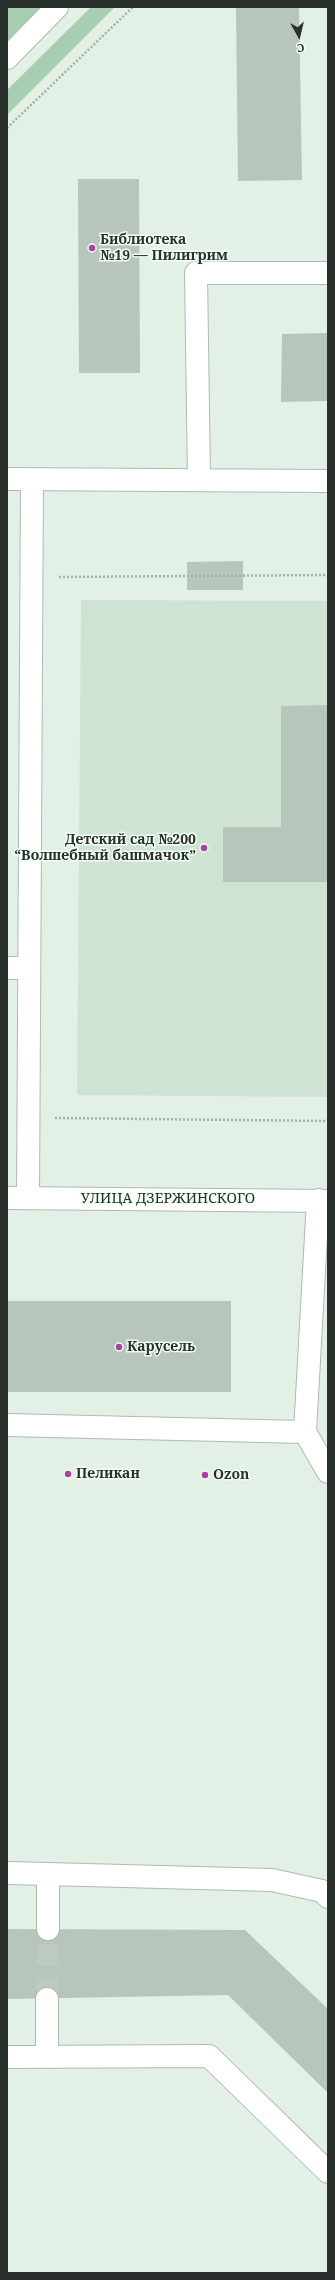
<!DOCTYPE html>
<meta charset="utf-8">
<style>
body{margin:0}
#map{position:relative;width:335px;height:2280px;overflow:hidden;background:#e2f0e6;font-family:"Noto Serif",serif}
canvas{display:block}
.frame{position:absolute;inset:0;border:8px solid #2a302c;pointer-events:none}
.north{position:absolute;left:279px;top:16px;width:40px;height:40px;-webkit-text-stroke:3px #f0fef3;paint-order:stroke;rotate:172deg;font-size:11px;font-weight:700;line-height:16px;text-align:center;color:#2a302c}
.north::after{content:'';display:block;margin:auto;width:14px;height:18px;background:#2a302c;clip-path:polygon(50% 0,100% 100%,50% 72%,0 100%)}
</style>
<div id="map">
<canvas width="335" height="2280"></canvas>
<div class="frame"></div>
<div class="north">С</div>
</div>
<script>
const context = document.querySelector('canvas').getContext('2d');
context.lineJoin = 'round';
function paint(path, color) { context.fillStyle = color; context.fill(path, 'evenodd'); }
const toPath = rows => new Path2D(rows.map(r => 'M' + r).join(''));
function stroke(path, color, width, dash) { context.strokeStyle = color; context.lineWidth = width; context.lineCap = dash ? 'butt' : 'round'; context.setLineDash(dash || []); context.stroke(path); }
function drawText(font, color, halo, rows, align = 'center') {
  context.font = font + ' "Noto Serif",serif'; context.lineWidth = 3; context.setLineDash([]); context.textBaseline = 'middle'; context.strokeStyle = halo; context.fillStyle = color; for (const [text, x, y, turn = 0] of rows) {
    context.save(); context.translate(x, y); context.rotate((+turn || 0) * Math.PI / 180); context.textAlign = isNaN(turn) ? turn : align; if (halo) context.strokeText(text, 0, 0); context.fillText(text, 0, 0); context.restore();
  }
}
paint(toPath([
 [81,600,328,601,328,1097,77,1095]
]), '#cfe3d4');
paint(toPath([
 [7,7,41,7,7,41],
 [91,7,115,7,7,115,7,90]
]), '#a8ceb2');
paint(toPath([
 [236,7,299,7,302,180,238,181],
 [78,179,139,179,140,373,79,373],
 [328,333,328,401,281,402,282,334],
 [243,561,243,590,187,590,187,562],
 [328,705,328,882,223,882,223,827,281,827,281,706],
 [7,1301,231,1301,231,1392,7,1392],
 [7,1929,245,1930,328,2009,328,2093,228,1995,7,1999]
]), '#b8c5bb');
stroke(toPath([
 [47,1999,48,1929]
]), '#bdcac1', 22, [22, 11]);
const minor = toPath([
 [7,58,57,7],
 [7,479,328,481],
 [199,480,196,273,328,273],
 [7,968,29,968],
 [28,1198,32,479],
 [7,1425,305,1432,318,1200],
 [305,1432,328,1472],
 [7,1873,48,1874,48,1929],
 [48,1874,272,1880,322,1891,328,1897],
 [7,2057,209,2056,328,2172],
 [47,2057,47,1999]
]);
const major = toPath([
 [7,1198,328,1201]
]);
stroke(minor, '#aebbb1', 24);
stroke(major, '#aebbb1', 24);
stroke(toPath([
 [7,128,133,7],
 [59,577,328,575],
 [55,1118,328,1121]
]), '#a4b0a8', 2.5, [2, 2]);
stroke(minor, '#fff', 22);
stroke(major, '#fff', 22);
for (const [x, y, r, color] of [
 [92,248,4,"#ae419f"],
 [204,848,4,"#ae419f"],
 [119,1347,4,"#ae419f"],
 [68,1474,4,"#ae419f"],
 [205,1475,4,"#ae419f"]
]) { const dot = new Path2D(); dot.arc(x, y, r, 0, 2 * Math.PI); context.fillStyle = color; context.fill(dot); stroke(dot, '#f0fef3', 1.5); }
drawText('bold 14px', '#2a302c', '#f0fef3', [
 ["Библиотека",100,240],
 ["№19 — Пилигрим",100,256],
 ["Детский сад №200",196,840,"right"],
 ["“Волшебный башмачок”",196,856,"right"],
 ["Карусель",127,1347],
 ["Пеликан",76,1474],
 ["Ozon",213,1475]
], 'left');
drawText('14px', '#2a302c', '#f0fef3', [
 ["УЛИЦА ДЗЕРЖИНСКОГО",168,1199]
]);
</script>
